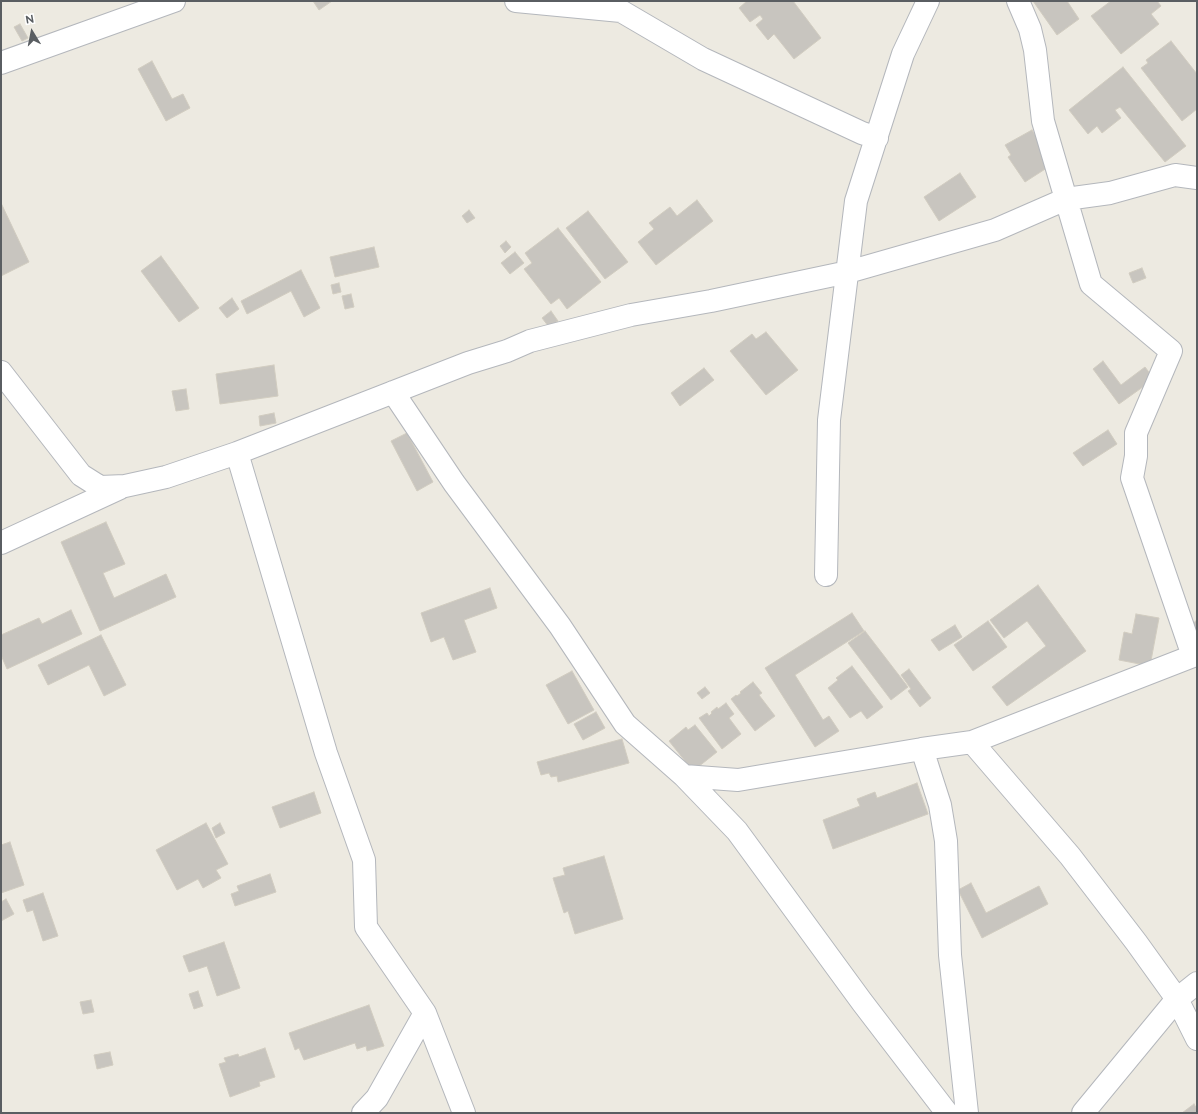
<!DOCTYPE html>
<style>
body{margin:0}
#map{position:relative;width:1198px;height:1114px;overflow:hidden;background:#edeae1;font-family:Raleway,sans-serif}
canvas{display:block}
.frame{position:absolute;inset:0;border:2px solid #5a5e62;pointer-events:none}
.north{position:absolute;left:12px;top:12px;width:40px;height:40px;-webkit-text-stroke:3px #fff;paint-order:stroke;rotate:350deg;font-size:11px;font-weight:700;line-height:16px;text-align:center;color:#5a5e62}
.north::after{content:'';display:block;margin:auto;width:14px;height:18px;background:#5a5e62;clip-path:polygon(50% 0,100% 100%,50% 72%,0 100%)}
</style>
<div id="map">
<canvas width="1198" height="1114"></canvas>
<div class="frame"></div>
<div class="north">N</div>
</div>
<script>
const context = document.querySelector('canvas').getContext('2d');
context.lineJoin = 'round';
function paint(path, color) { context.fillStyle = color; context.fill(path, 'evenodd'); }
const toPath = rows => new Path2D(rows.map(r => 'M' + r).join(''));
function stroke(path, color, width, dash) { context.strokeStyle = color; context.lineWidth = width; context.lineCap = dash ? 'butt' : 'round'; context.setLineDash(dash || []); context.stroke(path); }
const building = toPath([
 [313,1,332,1,319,10,313,1],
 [747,1,793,1,821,38,794,59,774,34,768,40,756,25,763,19,760,15,750,22,739,8,747,1],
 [1033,1,1067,1,1079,19,1057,35,1033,1],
 [1111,1,1157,1,1161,6,1151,14,1159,24,1121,54,1091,16,1111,1],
 [20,24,28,38,22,41,14,27,20,24],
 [1171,41,1197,74,1197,109,1182,121,1141,68,1148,63,1146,60,1171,41],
 [152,61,172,99,183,94,190,108,166,121,138,69,152,61],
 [1123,67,1186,146,1165,162,1120,107,1115,110,1121,118,1102,133,1097,126,1088,134,1069,110,1123,67],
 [1032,130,1053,164,1025,182,1008,157,1011,155,1005,145,1032,130],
 [960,173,976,197,939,221,924,197,960,173],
 [697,200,713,221,656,265,638,242,654,229,649,223,670,207,677,216,697,200],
 [1,203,29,262,1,276,1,203],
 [469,210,475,218,467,223,462,216,469,210],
 [588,211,628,262,605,279,566,228,588,211],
 [558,228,601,282,567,309,559,298,551,304,524,269,532,263,525,253,558,228],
 [506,241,511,247,505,253,500,246,506,241],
 [374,247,379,267,335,277,330,257,374,247],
 [515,252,524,263,510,274,501,263,515,252],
 [161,256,199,308,179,322,141,271,161,256],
 [1142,268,1146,278,1133,283,1129,273,1142,268],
 [301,270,320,308,304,317,291,291,247,314,241,301,301,270],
 [339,283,341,292,333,294,331,285,339,283],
 [351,294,354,307,345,309,342,296,351,294],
 [232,298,239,309,227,318,219,308,232,298],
 [551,311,558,321,549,327,542,318,551,311],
 [766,332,798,370,766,395,730,351,752,334,756,339,766,332],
 [1103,361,1121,385,1145,367,1154,379,1119,404,1093,369,1103,361],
 [274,365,278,396,220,404,216,374,274,365],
 [704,368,714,380,680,406,671,393,704,368],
 [186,389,189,409,176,411,172,391,186,389],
 [274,413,276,423,260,426,259,416,274,413],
 [1108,430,1117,444,1083,466,1073,453,1108,430],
 [407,433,433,482,417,491,391,441,407,433],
 [106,522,125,564,103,573,114,598,166,574,176,597,100,631,61,542,106,522],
 [1038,585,1086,651,1007,706,992,687,1046,646,1027,621,1004,638,990,620,1038,585],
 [490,588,497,608,464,620,476,652,453,660,444,637,431,642,421,613,490,588],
 [71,610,82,634,7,669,1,655,1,635,39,618,42,624,71,610],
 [852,613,864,631,795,675,823,720,829,716,839,731,815,747,765,668,852,613],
 [1136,614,1159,618,1150,666,1119,660,1124,632,1132,634,1136,614],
 [988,621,1007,647,973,671,954,645,988,621],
 [1196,621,1197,622,1197,635,1189,626,1196,621],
 [955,625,962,637,939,651,931,640,955,625],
 [865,631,908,687,891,700,848,643,865,631],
 [101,635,126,685,104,696,89,665,48,685,38,665,101,635],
 [852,666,883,707,867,719,861,711,850,718,828,688,838,680,836,678,852,666],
 [909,669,931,698,920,707,908,691,911,689,901,675,909,669],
 [572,671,594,710,568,724,546,685,572,671],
 [753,682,762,693,759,695,775,716,755,731,731,699,736,695,737,696,741,693,740,692,753,682],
 [705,687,710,693,702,699,697,693,705,687],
 [726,703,734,714,729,718,741,734,722,749,699,718,707,713,709,716,712,713,711,712,717,707,718,709,726,703],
 [596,712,605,728,583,740,574,724,596,712],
 [695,725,717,752,693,771,669,741,686,727,688,730,695,725],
 [622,739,629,763,558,782,557,776,551,777,549,773,541,775,537,762,622,739],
 [917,783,928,814,833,849,823,820,860,806,857,799,875,792,877,798,917,783],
 [314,792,321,813,280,828,272,807,314,792],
 [206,823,228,864,216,870,221,878,203,888,198,879,177,890,156,850,206,823],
 [220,823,225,833,216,838,212,828,220,823],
 [10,842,24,885,1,893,1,845,10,842],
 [604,856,623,919,575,934,568,911,564,913,553,878,565,875,563,868,604,856],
 [270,874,276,892,235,906,231,894,239,891,237,886,270,874],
 [971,883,986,913,1039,886,1048,904,982,938,958,890,971,883],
 [43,893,58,936,43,941,33,910,27,912,23,900,43,893],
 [6,899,14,914,1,921,1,902,6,899],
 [224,942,240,988,217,996,207,966,189,972,183,956,224,942],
 [198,991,203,1006,194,1009,189,994,198,991],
 [91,1000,94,1012,83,1014,80,1002,91,1000],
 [369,1005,384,1046,367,1051,366,1046,357,1049,355,1043,304,1060,299,1048,295,1050,289,1033,369,1005],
 [265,1048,275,1077,259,1082,260,1086,230,1097,219,1064,226,1062,224,1058,238,1054,239,1057,265,1048],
 [110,1052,113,1065,97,1069,94,1055,110,1052],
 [1194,1104,1197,1109,1197,1113,1182,1113,1194,1104]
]);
paint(building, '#c8c5bf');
stroke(building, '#d1ccc0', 1);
const minor = toPath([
 [516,1,621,11,703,59,862,133,877,138],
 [1,63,174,1],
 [1,372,81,475,100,487,125,486,166,477,237,453,468,363,507,351,530,341,631,315,711,301,848,272,995,230,1066,199,1110,193,1175,175,1197,178],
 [393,392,454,483,560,626,625,724,684,776,738,780,922,749],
 [237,453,326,753,364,860,366,927,425,1013,377,1098,363,1113],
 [1,543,120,488],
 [826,575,829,420,856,201,903,54,928,1],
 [972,742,1070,856,1136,942,1177,999,1197,1039],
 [684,776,737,831,862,1002,947,1113],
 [425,1013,464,1113],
 [967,1113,950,955,946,841,940,805,922,749,972,742,1193,656,1132,478,1136,456,1136,433,1171,351,1091,284,1043,121,1035,50,1030,29,1018,1],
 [1083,1113,1177,999,1197,983]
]);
stroke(minor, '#b4b7bc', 24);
stroke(minor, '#fff', 22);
</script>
